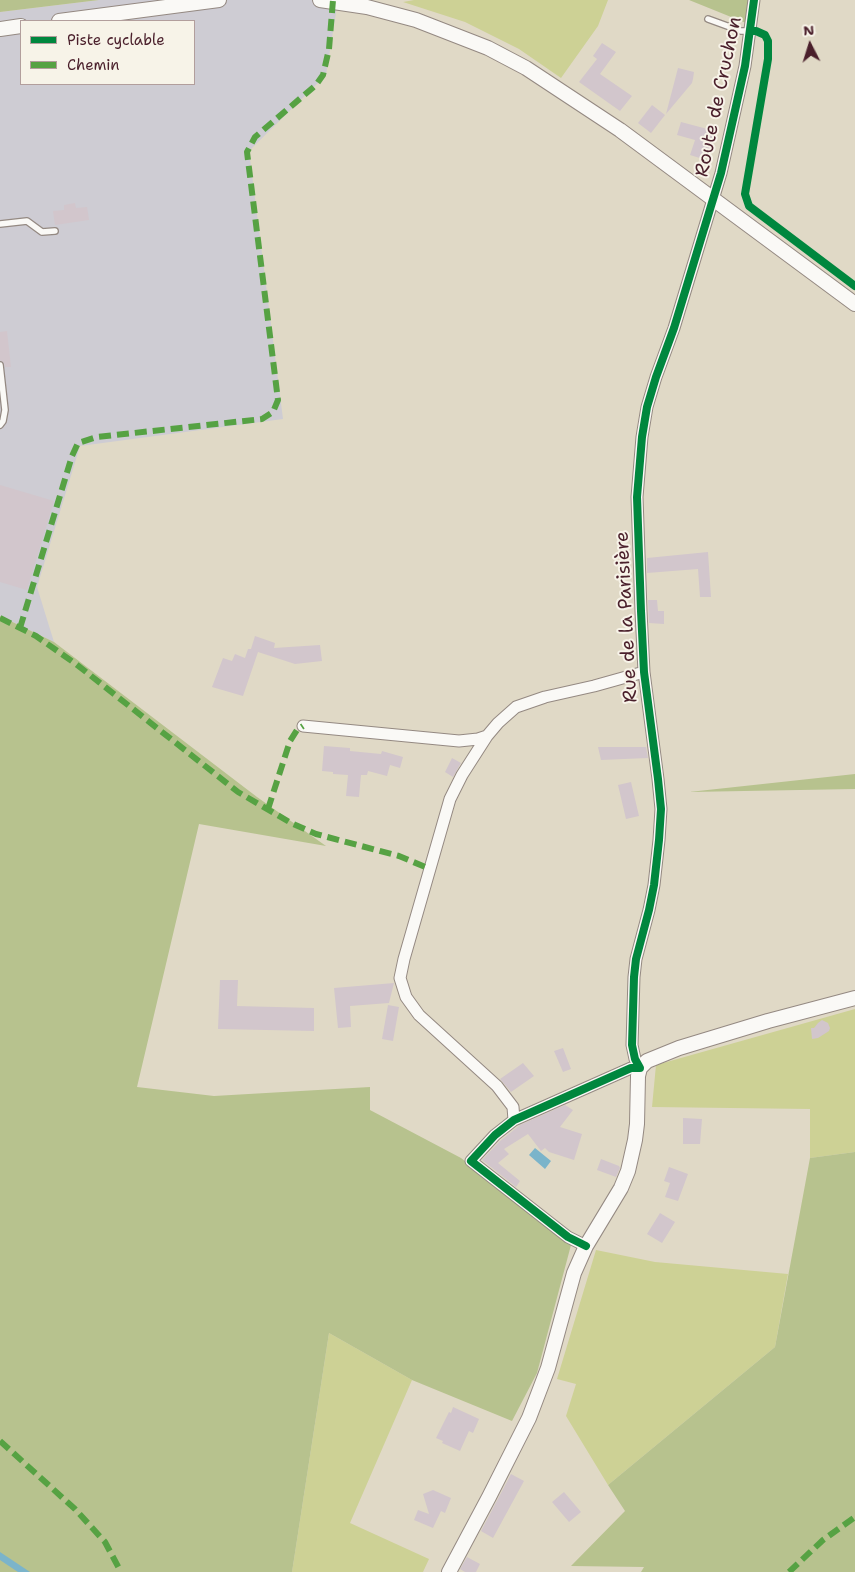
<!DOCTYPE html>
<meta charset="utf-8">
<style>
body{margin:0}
#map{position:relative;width:855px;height:1572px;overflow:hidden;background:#e0d9c6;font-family:"Shantell Sans",sans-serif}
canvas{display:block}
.legend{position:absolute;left:20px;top:20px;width:175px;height:65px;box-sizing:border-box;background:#f7f3e8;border:1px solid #b29e9c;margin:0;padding:6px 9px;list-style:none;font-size:15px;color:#4a1f2b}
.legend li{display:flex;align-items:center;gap:10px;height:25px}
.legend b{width:25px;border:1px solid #b29e9c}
.north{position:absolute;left:785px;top:20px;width:50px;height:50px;-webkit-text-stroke:4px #f7f3e8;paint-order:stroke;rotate:355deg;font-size:14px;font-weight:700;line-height:20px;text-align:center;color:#4a1f2b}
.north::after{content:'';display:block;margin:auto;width:18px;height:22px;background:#4a1f2b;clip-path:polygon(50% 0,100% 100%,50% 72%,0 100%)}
</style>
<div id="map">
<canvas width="855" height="1572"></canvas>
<ul class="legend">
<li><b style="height:6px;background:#00873e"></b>Piste cyclable</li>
<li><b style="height:6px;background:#56a243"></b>Chemin</li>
</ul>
<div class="north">N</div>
</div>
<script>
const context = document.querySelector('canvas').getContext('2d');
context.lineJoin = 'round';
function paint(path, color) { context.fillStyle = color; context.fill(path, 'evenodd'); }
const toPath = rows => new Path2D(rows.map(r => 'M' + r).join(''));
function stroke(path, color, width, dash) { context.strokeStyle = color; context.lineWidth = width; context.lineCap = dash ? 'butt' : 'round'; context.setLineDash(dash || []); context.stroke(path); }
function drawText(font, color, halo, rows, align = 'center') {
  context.font = font + ' "Shantell Sans",sans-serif'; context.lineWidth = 4; context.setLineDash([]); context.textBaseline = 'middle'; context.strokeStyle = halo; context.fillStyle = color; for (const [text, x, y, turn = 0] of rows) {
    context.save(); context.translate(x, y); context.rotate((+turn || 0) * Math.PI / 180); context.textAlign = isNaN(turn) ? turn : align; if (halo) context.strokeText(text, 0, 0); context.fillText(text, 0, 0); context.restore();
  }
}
paint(toPath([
 [99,0,338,0,326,75,249,151,283,419,80,446,37,587,54,642,0,616,0,12],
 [21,21,194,21,194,84,21,84]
]), '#ceccd3');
paint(toPath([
 [414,0,608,0,598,26,561,78,519,49,465,22,403,2],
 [855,1009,855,1152,810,1158,810,1109,652,1107,656,1065],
 [596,1250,655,1262,788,1274,775,1347,608,1485,566,1416,576,1384,557,1379],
 [329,1333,412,1380,350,1523,429,1559,423,1572,292,1572]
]), '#cdd195');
paint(toPath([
 [0,0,99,0,0,12],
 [689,0,750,0,746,23],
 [0,616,54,642,257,797,326,846,199,824,137,1087,214,1096,370,1087,370,1110,461,1158,571,1245,537,1373,512,1421,412,1380,329,1333,292,1572,0,1572],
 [855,774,855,789,689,792],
 [855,1152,855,1572,641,1572,644,1567,571,1566,625,1511,608,1485,775,1347,810,1158]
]), '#b7c28e');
paint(toPath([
 [535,1148,551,1161,545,1169,529,1155],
 [0,1552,30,1572,18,1572,0,1560]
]), '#7bb4ca');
paint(toPath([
 [602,43,616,52,600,74,632,96,620,111,579,82,597,59,593,56],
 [678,68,694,72,693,79,692,83,666,114],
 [652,105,665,115,651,133,638,123],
 [681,122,715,131,709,152,706,151,703,159,690,155,695,140,677,135],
 [75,203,76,208,87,207,89,220,55,225,53,211,64,210,64,205],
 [7,331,11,367,5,367,4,363,0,360,0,332],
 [0,485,54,501,27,590,0,582],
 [708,552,711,597,700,597,698,569,647,573,647,558],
 [648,600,657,600,658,611,664,611,664,624,649,623],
 [255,636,275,643,274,648,320,645,322,661,295,664,258,652,243,696,212,687,223,658,232,661,235,654,245,658,248,649,251,649],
 [324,746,350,748,350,751,381,754,382,751,403,757,400,768,390,765,387,776,368,771,367,775,361,775,359,797,346,796,348,775,333,774,333,772,322,771],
 [598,747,646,747,648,758,601,760],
 [452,758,461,763,453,777,445,772],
 [631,782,639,816,626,819,618,785],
 [220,980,238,980,237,1006,314,1008,314,1031,218,1029],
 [394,983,389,1003,350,1006,351,1027,338,1028,334,988],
 [388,1005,399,1007,393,1041,382,1039],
 [822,1020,828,1023,830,1028,829,1031,818,1038,812,1039,811,1028,814,1028,818,1023],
 [563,1048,571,1069,563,1072,554,1051],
 [523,1063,534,1076,511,1092,500,1079],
 [565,1105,573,1110,560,1127,582,1134,574,1160,549,1152,545,1148,541,1151,528,1134,504,1149,509,1154,498,1163,520,1181,516,1187,482,1160,500,1141,520,1125],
 [683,1118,702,1119,700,1144,683,1144],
 [601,1159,619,1166,620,1168,616,1177,597,1170],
 [669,1167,688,1174,678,1201,665,1197,670,1183,664,1181],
 [660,1213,675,1222,662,1243,647,1234],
 [453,1407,479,1419,473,1433,469,1431,460,1451,442,1443,443,1441,436,1438,449,1412,451,1413],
 [511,1474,524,1481,493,1538,481,1531],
 [433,1490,451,1498,445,1513,441,1511,433,1528,414,1520,418,1510,429,1514,423,1494],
 [564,1492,581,1512,569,1522,552,1502],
 [467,1557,480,1564,476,1572,465,1572,460,1569]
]), '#d2c6cc');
const service = toPath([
 [708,19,741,31,750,31],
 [0,224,27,221,42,232,55,231],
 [0,365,5,410,3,421,0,425]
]);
const minor = toPath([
 [303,726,459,741,478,739,487,736],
 [514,1120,513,1107,497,1086,419,1015,406,997,400,978,404,959,450,799,462,775,487,736,498,723,516,707,545,697,594,686,644,672],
 [586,1246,568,1237,471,1161,495,1135,514,1120,631,1068,640,1068,635,1059,632,1045,634,977,636,959,649,910,654,885,659,840,661,809,658,779,644,672,641,611,637,497,642,437,647,407,656,377,674,328,721,173,745,66,754,0]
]);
const tertiary = toPath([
 [320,0,367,7,416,20,488,48,526,68,620,130,855,304],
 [59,21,219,0],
 [0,29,21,26],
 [449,1572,489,1497,529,1418,548,1368,574,1273,586,1246,621,1188,628,1171,635,1140,637,1124,638,1076,640,1068,647,1061,679,1048,768,1021,855,998]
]);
stroke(service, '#948982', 8);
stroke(minor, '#948982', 13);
stroke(tertiary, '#948982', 16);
stroke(service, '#faf9f6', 5.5);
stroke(minor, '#faf9f6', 11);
stroke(tertiary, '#faf9f6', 14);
stroke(toPath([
 [0,618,36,636,76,664,238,792,291,823,316,834,399,856,430,869],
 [20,628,72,456,78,443,97,437,262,419,273,412,278,400,247,152,255,137,316,85,323,75,329,49,333,0],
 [268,809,290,741,297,730,303,726],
 [0,1441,75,1509,105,1542,121,1572],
 [789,1572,823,1540,855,1517]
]), '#56a243', 6, [12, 6]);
stroke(toPath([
 [750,31,756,31,765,35,768,41,768,59,745,194,749,206,855,286],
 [586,1246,568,1237,471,1161,495,1135,514,1120,631,1068,640,1068,635,1059,632,1045,634,977,636,959,649,910,654,885,659,840,661,809,658,779,644,672,641,611,637,497,642,437,647,407,656,377,674,328,721,173,745,66,754,0]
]), '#00873e', 8);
drawText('19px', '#4a1f2b', '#f7f3e8', [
 ["Route de Cruchon",719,97,-78],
 ["Rue de la Parisière",627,617,-93]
]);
</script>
